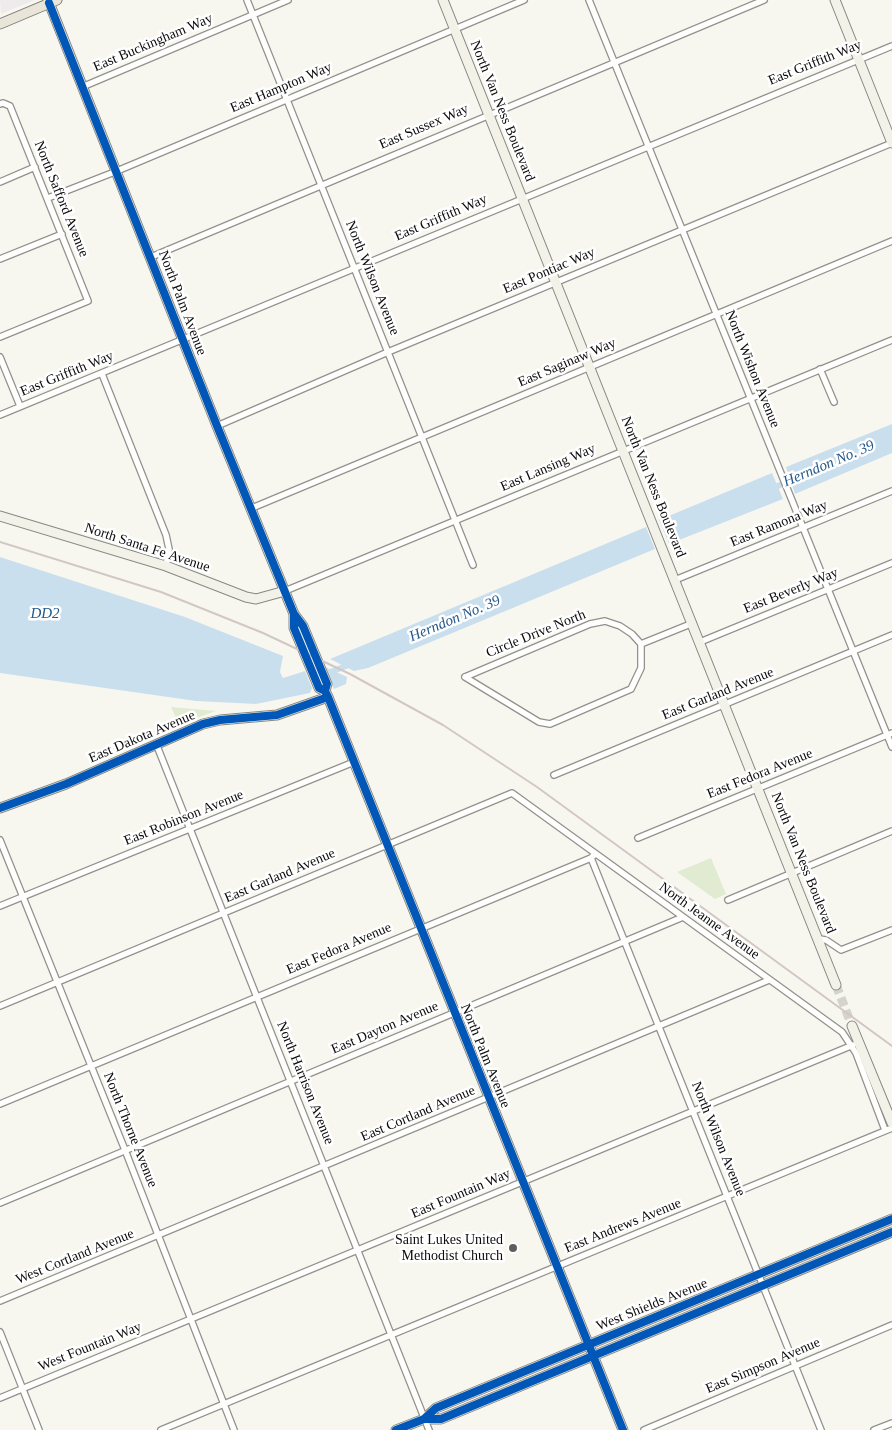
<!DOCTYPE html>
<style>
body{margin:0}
canvas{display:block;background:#f8f7ef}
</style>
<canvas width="892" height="1430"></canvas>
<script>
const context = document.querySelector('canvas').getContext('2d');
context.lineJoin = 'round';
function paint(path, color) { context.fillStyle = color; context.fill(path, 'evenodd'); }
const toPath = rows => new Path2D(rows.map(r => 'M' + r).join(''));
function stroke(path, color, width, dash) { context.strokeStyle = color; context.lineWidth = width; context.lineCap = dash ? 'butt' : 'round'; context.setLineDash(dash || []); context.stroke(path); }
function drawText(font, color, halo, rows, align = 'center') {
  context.font = font + ' Georgia,serif'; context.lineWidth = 5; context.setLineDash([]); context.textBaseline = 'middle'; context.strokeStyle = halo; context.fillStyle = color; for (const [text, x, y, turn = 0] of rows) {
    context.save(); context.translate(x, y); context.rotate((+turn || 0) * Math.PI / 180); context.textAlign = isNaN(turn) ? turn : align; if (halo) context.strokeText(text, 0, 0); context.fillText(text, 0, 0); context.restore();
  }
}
paint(toPath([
 [0,0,35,0,1,14]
]), '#efeaec');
paint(toPath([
 [171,707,216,711,179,724],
 [711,858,726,894,715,899,677,872]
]), '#e0ebd2');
paint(toPath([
 [892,424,892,453,795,494,786,467],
 [772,473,783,499,669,544,659,520],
 [646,527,655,549,368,668,354,671,330,659],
 [0,557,185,617,283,656,280,672,283,678,305,671,312,688,310,693,256,704,196,701,0,673],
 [325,667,347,677,346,684,334,689]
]), '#cadfee');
stroke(toPath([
 [771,489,796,478],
 [328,673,351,664]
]), '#cadfee', 6);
stroke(toPath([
 [836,985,852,1026]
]), '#d4d4cd', 9, [9, 4.5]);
const street = toPath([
 [247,0,473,565],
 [589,0,892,747],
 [82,87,288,0],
 [0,104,3,103,10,106,88,301,0,337],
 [0,182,35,167],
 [48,198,117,171,524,0],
 [151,257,764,0],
 [0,259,62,234],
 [0,357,20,406],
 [820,369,834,402],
 [102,374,166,535,169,549,166,566],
 [0,415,892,46],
 [217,426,388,352,892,143],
 [252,508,892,241],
 [675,580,892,491],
 [285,591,892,340],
 [700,642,892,563],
 [641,644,693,623],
 [465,677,539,722,550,724,631,689,641,668,641,644],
 [465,677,590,624,605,621,620,626,632,634,641,644],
 [157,746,429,1430],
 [554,775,892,635],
 [638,838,892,733],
 [0,840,125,1150,234,1430],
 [591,858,821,1430],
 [728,900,892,831],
 [0,906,354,762],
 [819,939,826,940,841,950,892,930],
 [0,1006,512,793,842,1032,856,1053,885,1130],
 [0,1104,591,858,595,854],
 [0,1203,683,917],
 [0,1301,769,980],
 [0,1332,39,1430],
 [0,1398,853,1045],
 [161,1430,892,1128],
 [644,1430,892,1325],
 [874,1430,892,1423]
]);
const secondary = toPath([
 [48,0,217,426,294,614,303,626,327,684,325,691,328,697,623,1430],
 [443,0,836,985],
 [835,0,892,143],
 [0,516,166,566,246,597,256,599,285,591],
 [294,614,294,628,319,688,325,691],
 [0,808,66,784,203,724,220,720,277,715,328,697],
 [852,1026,892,1123],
 [424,1419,441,1419,892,1232],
 [396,1430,424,1419,436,1408,892,1219]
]);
const primary = toPath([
 [0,24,57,0]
]);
stroke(street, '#92918e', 8);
stroke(secondary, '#888884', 11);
stroke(primary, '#7f7f7b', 11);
stroke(street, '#fefefd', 5.5);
stroke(secondary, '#f3f2e9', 9);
stroke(primary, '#e9e6d9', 9);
stroke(toPath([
 [0,542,161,592,263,633,350,674,443,725,537,787,892,1046]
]), '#d3c7c5', 2);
stroke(toPath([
 [49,3,217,426,294,614,303,626,327,684,325,691,328,697,623,1430],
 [294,615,294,628,319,688,325,691],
 [0,808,66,784,203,724,220,720,277,715,328,697],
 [424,1419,441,1419,892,1232],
 [396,1430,424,1419,436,1408,892,1219]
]), '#0057b8', 8);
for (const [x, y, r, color] of [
 [513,1248,5,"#5e5e5b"]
]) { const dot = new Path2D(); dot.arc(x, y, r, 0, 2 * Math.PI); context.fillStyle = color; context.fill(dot); stroke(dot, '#fff', 2); }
drawText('14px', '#0b0b0b', '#fff', [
 ["East Buckingham Way",153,43,-23],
 ["East Griffith Way",815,63,-22],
 ["East Hampton Way",281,88,-23],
 ["North Van Ness Boulevard",502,111,68],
 ["East Sussex Way",424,127,-23],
 ["North Safford Avenue",61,199,68],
 ["East Griffith Way",441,218,-23],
 ["East Pontiac Way",549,271,-23],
 ["North Wilson Avenue",372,278,68],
 ["North Palm Avenue",182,303,69],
 ["East Saginaw Way",567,363,-23],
 ["North Wishon Avenue",752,369,68],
 ["East Griffith Way",67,374,-22],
 ["East Lansing Way",548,468,-23],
 ["North Van Ness Boulevard",653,487,68],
 ["East Ramona Way",779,524,-22],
 ["North Santa Fe Avenue",147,548,18],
 ["East Beverly Way",791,591,-22],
 ["Circle Drive North",536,634,-22],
 ["East Garland Avenue",718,694,-22],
 ["East Dakota Avenue",142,737,-23],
 ["East Fedora Avenue",760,774,-22],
 ["East Robinson Avenue",184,818,-22],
 ["North Van Ness Boulevard",803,863,68],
 ["East Garland Avenue",280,876,-23],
 ["North Jeanne Avenue",709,921,36],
 ["East Fedora Avenue",339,949,-23],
 ["East Dayton Avenue",385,1028,-23],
 ["North Palm Avenue",485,1056,68],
 ["North Harrison Avenue",305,1083,68],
 ["East Cortland Avenue",418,1114,-23],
 ["North Thorne Avenue",130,1130,68],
 ["North Wilson Avenue",718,1139,68],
 ["East Fountain Way",461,1194,-23],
 ["East Andrews Avenue",623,1226,-22],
 ["West Cortland Avenue",75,1257,-22],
 ["West Shields Avenue",652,1305,-22],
 ["West Fountain Way",90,1347,-22],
 ["East Simpson Avenue",763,1366,-23]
]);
drawText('14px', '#0b0b0b', '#fff', [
 ["Saint Lukes United",503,1240],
 ["Methodist Church",503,1256]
], 'right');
drawText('italic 15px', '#25598b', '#fff', [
 ["Herndon No. 39",829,464,-23],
 ["DD2",45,614],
 ["Herndon No. 39",455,619,-23]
]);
</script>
